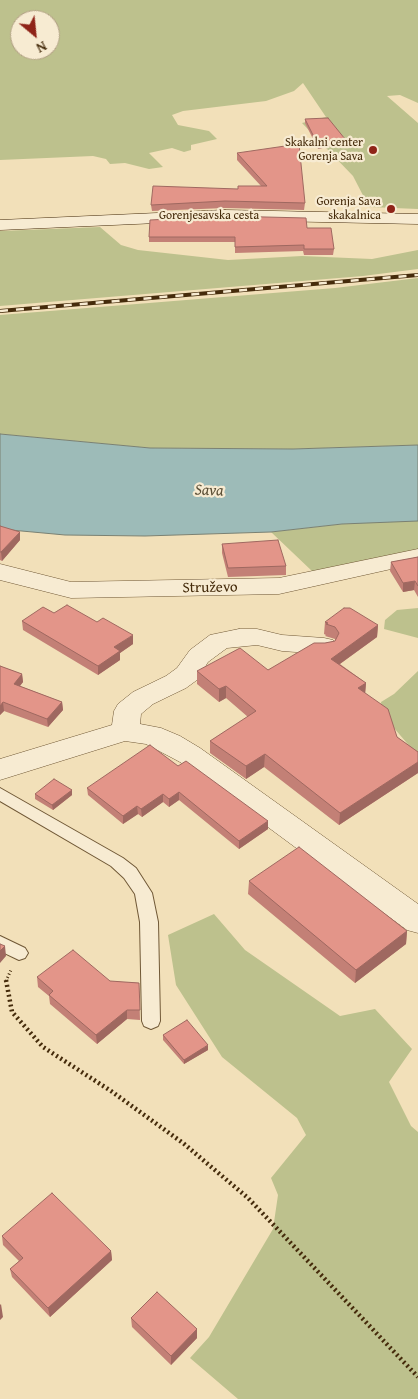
<!DOCTYPE html>
<meta charset="utf-8">
<style>
body{margin:0}
#map{position:relative;width:418px;height:1399px;overflow:hidden;background:#f2e0b9;font-family:"Gentium Book Plus",serif}
canvas{display:block}
.north{position:absolute;left:10px;top:10px;width:50px;height:50px;box-sizing:border-box;background:#f7ebd2;border:1px solid #b09e82;border-radius:50%;rotate:152deg;font-size:14px;font-weight:700;line-height:20px;text-align:center;color:#452b0b}
.north::after{content:'';display:block;margin:auto;width:18px;height:22px;background:#8f2418;clip-path:polygon(50% 0,100% 100%,50% 72%,0 100%)}
</style>
<div id="map">
<canvas width="418" height="1399"></canvas>
<div class="north">N</div>
</div>
<script>
const context = document.querySelector('canvas').getContext('2d');
context.lineJoin = 'round';
function paint(path, color) { context.fillStyle = color; context.fill(path, 'evenodd'); }
const toPath = rows => new Path2D(rows.map(r => 'M' + r).join(''));
function stroke(path, color, width, dash) { context.strokeStyle = color; context.lineWidth = width; context.lineCap = dash ? 'butt' : 'round'; context.setLineDash(dash || []); context.stroke(path); }
function drawText(font, color, halo, rows, align = 'center') {
  context.font = font + ' "Gentium Book Plus",serif'; context.lineWidth = 4.5; context.setLineDash([]); context.textBaseline = 'middle'; context.strokeStyle = halo; context.fillStyle = color; for (const [text, x, y, turn = 0] of rows) {
    context.save(); context.translate(x, y); context.rotate((+turn || 0) * Math.PI / 180); context.textAlign = isNaN(turn) ? turn : align; if (halo) context.strokeText(text, 0, 0); context.fillText(text, 0, 0); context.restore();
  }
}
paint(toPath([
 [0,0,418,0,418,103,400,95,387,96,418,123,418,209,369,207,353,176,302,123,326,117,303,83,294,91,266,101,183,111,172,115,178,125,209,131,217,139,191,145,191,150,184,152,172,148,149,153,163,167,149,169,125,163,110,164,106,159,93,156,0,160],
 [20,20,50,20,50,50,20,50],
 [100,227,121,245,138,250,228,260,302,256,372,259,418,250,418,269,363,276,0,306,0,231],
 [418,278,418,445,293,449,149,448,0,434,0,315,335,288],
 [395,520,418,521,418,550,313,572,271,532,342,524],
 [418,608,418,638,384,629,385,620,397,610],
 [418,671,418,756,382,714,381,702,394,694],
 [214,914,245,950,340,1016,375,1009,412,1049,389,1082,411,1126,418,1132,418,1399,238,1399,190,1358,209,1337,273,1229,278,1195,271,1178,306,1135,297,1118,222,1057,176,985,168,935]
]), '#bdc18d');
const water = toPath([
 [0,434,150,448,293,449,418,445,418,521,342,524,271,532,145,536,65,535,0,529,0,434]
]);
paint(water, '#9dbbb8');
stroke(water, '#7a8173', 1);
const lane = toPath([
 [0,788,123,858,136,868,152,893,158,922,160,1021,158,1026,151,1029,144,1026,142,1021,140,922,135,894,124,878,111,866,0,801,0,788],
 [0,936,25,948,28,953,25,958,19,960,0,951,0,936]
]);
const street = toPath([
 [418,549,418,563,279,594,71,598,0,580,0,564,71,582,279,578,418,549],
 [239,629,257,629,282,635,324,638,333,640,337,646,333,652,324,654,282,651,257,645,227,648,208,662,197,680,186,688,153,704,141,714,140,724,161,728,180,736,200,748,418,904,418,933,407,930,180,762,146,744,125,741,0,780,0,759,112,725,114,711,118,704,133,692,166,676,177,668,190,650,210,635,239,629]
]);
const secondary = toPath([
 [225,210,418,214,418,224,225,220,0,230,0,220,225,210]
]);
stroke(lane, '#705836', 2);
stroke(street, '#705836', 1);
stroke(secondary, '#452b0b', 1);
stroke(toPath([
 [6,981,11,970]
]), '#452b0b', 3, [1, 2.5]);
stroke(toPath([
 [6,980,12,1012,43,1047,111,1091,183,1143,248,1198,418,1377]
]), '#452b0b', 4.5, [2, 3]);
paint(lane, '#f7ebd2');
paint(street, '#f7ebd2');
paint(secondary, '#f7ebd2');
const rail = toPath([
 [0,311,418,275]
]);
stroke(rail, '#452b0b', 4);
stroke(rail, '#f7ebd2', 2.5, [8]);
paint(toPath([
 [305,119,345,143,318,149,305,123],
 [237,153,305,203,304,210,225,208,152,211,151,205,238,189,261,186,237,160],
 [307,228,334,249,333,255,304,255,303,251,235,253,235,242,149,242,149,237],
 [0,526,20,540,2,561,0,560],
 [222,544,286,566,286,575,228,577,222,553],
 [418,557,418,597,414,590,403,592,390,571,391,562],
 [54,613,133,644,120,653,120,660,98,675,23,630,22,621],
 [325,622,378,625,377,637,340,664,366,683,365,693,397,737,418,752,418,773,339,825,264,767,246,779,210,753,210,741,248,717,226,698,219,702,197,684,197,671,268,670,325,643,335,641,335,639,325,636,326,635,324,634],
 [0,666,22,674,23,682,20,686,62,702,63,710,48,727,4,711,0,715],
 [178,766,268,821,268,829,239,849,179,800,169,807,163,802,142,817,138,814,123,824,88,795,87,788],
 [72,790,72,795,53,810,35,799,35,794],
 [249,881,407,931,406,944,355,983,248,894],
 [37,977,139,983,140,1020,127,1019,97,1044,50,1004,49,996,38,987],
 [163,1035,208,1050,184,1064,163,1040],
 [2,1236,111,1251,112,1260,50,1317,12,1277,10,1269,19,1261,3,1245],
 [131,1318,197,1338,171,1365,132,1327]
]), '#c38076');
paint(toPath([
 [345,139,345,143,318,149,318,145],
 [20,532,20,540,2,561,1,552],
 [415,581,414,590,403,592,403,583],
 [378,625,377,637,330,671,331,659],
 [133,635,133,644,120,653,120,660,98,675,98,666,114,647],
 [22,674,23,682,15,692,14,684],
 [366,683,365,695,358,688],
 [226,686,226,698,219,702,219,689],
 [3,702,4,711,0,715,0,706],
 [62,702,63,710,48,727,47,719],
 [265,754,264,767,246,779,246,766],
 [418,762,418,773,339,825,340,813],
 [72,790,72,795,53,810,52,805],
 [179,792,179,800,169,807,169,799],
 [163,794,163,802,142,817,141,809],
 [137,806,138,814,123,824,123,816],
 [268,821,268,829,239,849,239,841],
 [407,931,406,944,355,983,356,970],
 [5,946,6,956,0,963,0,951],
 [127,1010,127,1019,97,1044,96,1035],
 [208,1045,208,1050,184,1064,184,1060],
 [111,1251,112,1260,50,1317,48,1308],
 [1,1304,3,1317,0,1320,0,1305],
 [197,1329,197,1338,171,1365,171,1356]
]), '#9f6860');
const building = toPath([
 [328,118,345,139,318,145,305,119,328,118],
 [299,144,305,203,225,201,151,205,153,186,238,189,238,186,267,186,237,153,299,144],
 [225,216,306,218,307,228,331,228,334,249,304,249,304,245,235,247,235,237,149,237,150,220,225,216],
 [0,526,20,532,1,552,0,552,0,526],
 [278,540,286,566,228,568,222,544,278,540],
 [418,557,418,586,415,581,403,583,391,562,418,557],
 [67,605,97,622,103,618,133,635,114,647,120,651,98,666,22,621,43,607,54,613,67,605],
 [344,608,350,608,378,625,331,659,366,683,358,688,388,709,397,737,418,752,418,762,340,813,265,754,246,766,210,741,256,711,226,686,219,689,197,671,240,648,268,670,314,643,325,643,335,641,339,633,335,627,326,624,328,623,325,622,344,608],
 [0,666,22,674,14,684,62,702,47,719,3,702,0,706,0,666],
 [150,745,178,766,186,761,268,821,239,841,179,792,169,799,163,794,141,809,137,806,123,816,87,788,150,745],
 [54,779,72,790,52,805,35,794,54,779],
 [299,847,407,931,356,970,249,881,299,847],
 [0,944,5,946,0,951,0,944],
 [73,950,110,981,139,983,140,1010,127,1010,96,1035,49,995,53,991,37,977,73,950],
 [187,1020,208,1045,184,1060,163,1035,187,1020],
 [52,1193,111,1251,48,1308,10,1269,23,1258,2,1236,52,1193],
 [157,1292,197,1329,171,1356,131,1318,157,1292]
]);
paint(building, '#e39589');
stroke(building, '#9f6860', 1);
for (const [x, y, r, color] of [
 [373,150,5,"#8f2418"],
 [391,209,5,"#8f2418"]
]) { const dot = new Path2D(); dot.arc(x, y, r, 0, 2 * Math.PI); context.fillStyle = color; context.fill(dot); stroke(dot, '#f7ebd2', 2); }
drawText('12px', '#452b0b', '#f7ebd2', [
 ["Skakalni center",363,143],
 ["Gorenja Sava",363,157],
 ["Gorenja Sava",381,202],
 ["skakalnica",381,216]
], 'right');
drawText('12px', '#452b0b', '#f7ebd2', [
 ["Gorenjesavska cesta",209,216]
]);
drawText('15px', '#452b0b', '#f7ebd2', [
 ["Struževo",210,588,-1]
]);
drawText('italic 16px', '#5b4f36', '#f7ebd2', [
 ["Sava",209,491,2]
]);
</script>
